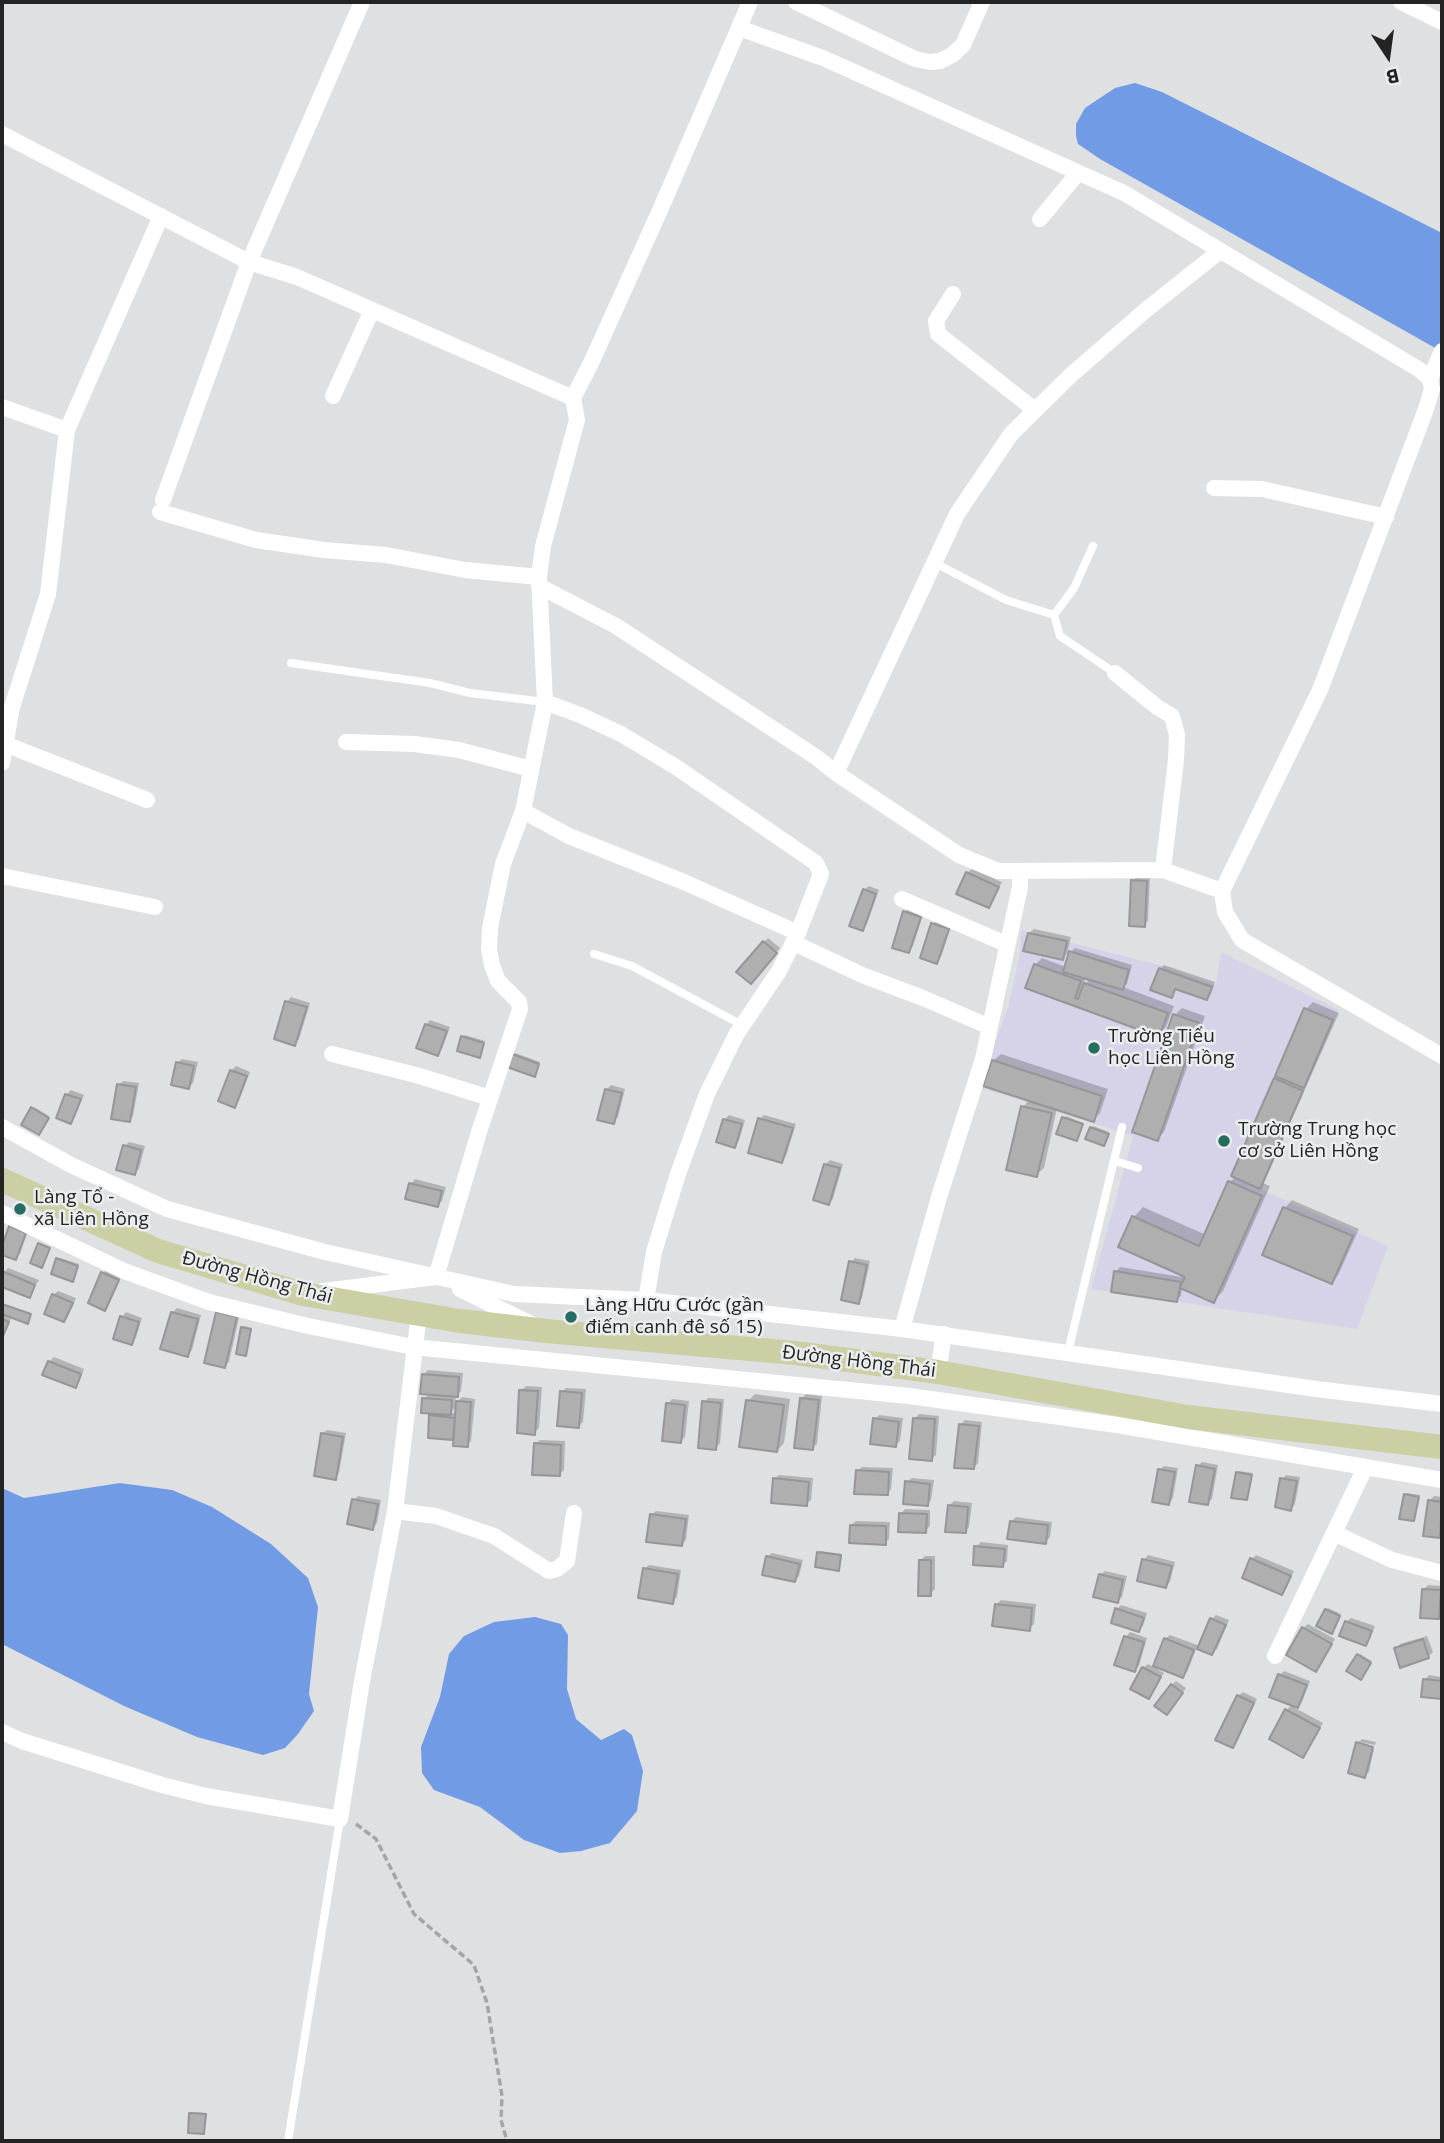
<!DOCTYPE html>
<meta charset="utf-8">
<style>
body{margin:0}
#map{position:relative;width:1444px;height:2143px;overflow:hidden;background:#dfe0e2;font-family:"Open Sans",sans-serif}
canvas{display:block}
.frame{position:absolute;inset:0;border:4px solid #242424;pointer-events:none}
.north{position:absolute;left:1353px;top:21px;width:70px;height:70px;-webkit-text-stroke:5px #ecedef;paint-order:stroke;rotate:167deg;font-size:19px;font-weight:700;line-height:28px;text-align:center;color:#242424}
.north::after{content:'';display:block;margin:auto;width:24px;height:32px;background:#242424;clip-path:polygon(50% 0,100% 100%,50% 72%,0 100%)}
</style>
<div id="map">
<canvas width="1444" height="2143"></canvas>
<div class="frame"></div>
<div class="north">B</div>
</div>
<script>
const context = document.querySelector('canvas').getContext('2d');
context.lineJoin = 'round';
function paint(path, color) { context.fillStyle = color; context.fill(path, 'evenodd'); }
const toPath = rows => new Path2D(rows.map(r => 'M' + r).join(''));
function stroke(path, color, width, dash) { context.strokeStyle = color; context.lineWidth = width; context.lineCap = dash ? 'butt' : 'round'; context.setLineDash(dash || []); context.stroke(path); }
function drawText(font, color, halo, rows, align = 'center') {
  context.font = font + ' "Open Sans",sans-serif'; context.lineWidth = 5; context.setLineDash([]); context.textBaseline = 'middle'; context.strokeStyle = halo; context.fillStyle = color; for (const [text, x, y, turn = 0] of rows) {
    context.save(); context.translate(x, y); context.rotate((+turn || 0) * Math.PI / 180); context.textAlign = isNaN(turn) ? turn : align; if (halo) context.strokeText(text, 0, 0); context.fillText(text, 0, 0); context.restore();
  }
}
paint(toPath([
 [1021,930,1163,966,1216,985,1221,952,1339,1010,1262,1190,1388,1246,1357,1329,1091,1289,1133,1136,978,1087,1008,1008,1020,954]
]), '#d6d3e9');
paint(toPath([
 [1135,83,1162,92,1442,233,1442,339,1437,349,1100,159,1078,144,1076,136,1076,124,1085,108,1115,88],
 [120,1483,172,1490,212,1507,271,1544,308,1578,318,1607,309,1694,314,1711,298,1734,285,1748,263,1755,197,1737,124,1706,2,1644,2,1488,24,1498],
 [535,1617,561,1624,568,1635,567,1689,576,1719,601,1740,624,1729,632,1735,643,1771,637,1811,610,1843,581,1851,560,1853,524,1840,480,1807,434,1790,422,1773,421,1747,440,1697,449,1654,464,1636,494,1622]
]), '#719be4');
paint(toPath([
 [972,869,1002,882,989,906,967,873],
 [1137,876,1150,877,1148,921,1144,925,1133,881],
 [869,886,879,890,867,924,862,928,864,890],
 [909,908,924,912,913,946,909,951,905,912],
 [937,920,952,924,941,957,937,962,933,924],
 [1034,929,1071,937,1067,953,1063,958,1029,933],
 [768,938,780,948,755,977,764,942],
 [1075,948,1132,965,1127,984,1123,987,1174,1006,1166,1027,1159,1035,1027,987,1035,965,1042,958,1066,967,1071,952],
 [1086,977,1090,979,1082,987],
 [1164,965,1215,982,1211,994,1207,998,1177,988,1172,996,1160,969],
 [291,997,310,1003,299,1039,294,1044,287,1002],
 [1313,1002,1339,1013,1263,1183,1270,1186,1223,1291,1213,1301,1182,1287,1181,1296,1176,1300,1116,1272,1120,1267,1188,1278,1134,1217,1143,1207,1206,1235,1230,1182,1236,1176,1306,1009],
 [1182,1008,1205,1016,1164,1132,1157,1139,1175,1015],
 [430,1020,450,1027,442,1049,437,1054,426,1025],
 [465,1035,485,1041,479,1056,463,1037],
 [515,1053,540,1062,536,1073,513,1055],
 [1001,1054,1108,1089,1100,1113,1093,1120,1057,1108,1044,1168,1036,1175,1023,1107,1030,1099,993,1061],
 [182,1059,198,1062,193,1083,189,1087,177,1063],
 [236,1066,250,1072,239,1101,234,1106,231,1071],
 [123,1081,139,1083,133,1116,129,1120,119,1085],
 [611,1085,625,1089,618,1117,614,1122,606,1090],
 [71,1090,84,1095,75,1117,71,1122,58,1117,67,1094],
 [34,1107,49,1116,40,1132,32,1109],
 [729,1115,745,1120,739,1141,734,1146,724,1120],
 [764,1115,796,1124,786,1156,782,1161,760,1119],
 [1066,1116,1083,1123,1078,1137,1064,1118],
 [1093,1126,1109,1132,1105,1142,1088,1138],
 [129,1142,145,1146,139,1169,134,1173,125,1146],
 [830,1160,843,1164,833,1199,829,1203,825,1165],
 [415,1179,446,1187,442,1201,437,1205,411,1184],
 [1292,1200,1359,1229,1338,1275,1331,1282,1265,1254,1285,1208],
 [15,1223,29,1228,20,1254,15,1258,2,1253,11,1227],
 [60,1258,79,1264,74,1278,58,1259],
 [855,1258,870,1261,862,1298,858,1302,851,1262],
 [8,1268,39,1280,29,1296,2,1285,2,1276],
 [107,1269,122,1275,109,1304,105,1309,103,1273],
 [58,1291,76,1298,68,1316,64,1320,53,1295],
 [2,1306,30,1316,29,1320,12,1316,7,1329,2,1334],
 [177,1308,201,1315,192,1350,187,1355,172,1313],
 [222,1309,240,1313,229,1362,225,1366,217,1313],
 [126,1312,142,1318,136,1338,131,1343,122,1317],
 [244,1326,252,1328,246,1355,242,1328],
 [54,1357,84,1369,80,1381,75,1386,49,1362],
 [428,1370,463,1373,461,1391,456,1396,455,1404,462,1397,475,1399,471,1441,467,1445,455,1439,430,1437,431,1416,435,1412,424,1399,430,1393,424,1374],
 [457,1406,457,1413,450,1413],
 [526,1386,542,1387,539,1428,534,1433,521,1391],
 [566,1388,586,1389,583,1422,578,1426,562,1392],
 [755,1394,790,1399,784,1443,777,1451,748,1401],
 [806,1394,822,1396,817,1444,812,1448,801,1399],
 [708,1398,724,1399,720,1443,716,1448,704,1402],
 [672,1399,689,1401,685,1437,681,1441,668,1404],
 [919,1414,939,1416,936,1455,931,1459,915,1418],
 [879,1415,903,1418,900,1441,895,1445,875,1419],
 [965,1420,982,1422,978,1463,974,1468,960,1425],
 [327,1430,346,1433,339,1473,335,1478,322,1434],
 [540,1440,565,1441,564,1470,559,1475,535,1444],
 [1202,1462,1218,1465,1212,1499,1207,1503,1198,1466],
 [1164,1466,1178,1468,1173,1498,1169,1503,1159,1470],
 [862,1467,893,1468,891,1489,887,1494,857,1471],
 [1239,1471,1253,1473,1247,1498,1237,1473],
 [779,1475,813,1478,811,1500,806,1504,774,1479],
 [1286,1475,1300,1477,1295,1504,1291,1509,1282,1479],
 [912,1478,934,1480,931,1500,927,1505,907,1482],
 [1407,1493,1420,1495,1413,1519,1406,1495],
 [358,1496,381,1500,377,1523,372,1528,354,1500],
 [1434,1496,1442,1497,1442,1534,1439,1537,1429,1501],
 [954,1501,972,1503,969,1527,965,1532,949,1506],
 [905,1509,930,1510,930,1526,925,1531,901,1514],
 [656,1511,689,1515,686,1540,682,1544,651,1515],
 [1016,1517,1052,1522,1050,1537,1045,1542,1011,1522],
 [856,1521,890,1522,889,1539,885,1543,851,1525],
 [981,1542,1008,1545,1007,1561,1002,1565,976,1547],
 [821,1551,842,1554,840,1567,838,1569,819,1552],
 [772,1553,803,1560,799,1576,795,1580,767,1557],
 [1148,1555,1175,1562,1170,1582,1166,1586,1144,1560],
 [1256,1555,1294,1571,1286,1589,1282,1593,1252,1559],
 [925,1556,935,1556,935,1589,930,1594,920,1561],
 [649,1565,681,1570,677,1597,672,1602,644,1569],
 [1105,1571,1127,1576,1122,1597,1118,1601,1100,1575],
 [1428,1585,1442,1586,1442,1614,1438,1618,1424,1589],
 [1001,1600,1036,1604,1034,1624,1029,1629,997,1604],
 [1121,1605,1147,1613,1143,1626,1138,1630,1117,1609],
 [1328,1608,1341,1614,1333,1630,1326,1610],
 [1216,1615,1229,1620,1217,1649,1212,1653,1197,1647,1187,1672,1182,1676,1158,1666,1157,1669,1164,1673,1148,1697,1143,1668,1148,1664,1154,1667,1165,1639,1170,1635,1200,1646,1212,1619],
 [1351,1618,1375,1626,1370,1639,1366,1644,1346,1622],
 [1308,1624,1335,1639,1316,1670,1303,1628],
 [1130,1632,1147,1638,1139,1666,1134,1670,1126,1637],
 [1427,1636,1433,1652,1428,1657,1396,1649,1400,1644],
 [1360,1654,1372,1661,1362,1676,1358,1655],
 [1284,1671,1310,1681,1302,1702,1295,1708,1323,1723,1303,1756,1271,1738,1287,1710,1292,1704,1280,1675],
 [1429,1675,1442,1677,1442,1697,1423,1695,1425,1680],
 [1176,1681,1186,1688,1171,1709,1172,1685],
 [1243,1692,1257,1699,1237,1742,1232,1746,1238,1696],
 [1362,1739,1376,1742,1375,1745,1359,1742],
 [1358,1745,1374,1749,1369,1772,1364,1776],
 [193,2112,207,2113,204,2132,191,2114]
]), '#0003');
const building = toPath([
 [966,872,999,887,989,908,956,894,966,872],
 [1131,880,1147,881,1145,927,1129,926,1131,880],
 [863,889,876,894,863,931,849,926,863,889],
 [903,911,921,917,909,953,892,948,903,911],
 [931,923,949,929,937,964,920,958,931,923],
 [1028,933,1067,941,1063,960,1023,951,1028,933],
 [763,941,777,953,751,984,736,972,763,941],
 [1069,951,1129,970,1123,990,1063,972,1069,951],
 [1034,964,1081,981,1075,998,1078,999,1084,983,1168,1013,1159,1037,1025,988,1034,964],
 [1159,968,1212,987,1207,1000,1175,989,1172,998,1150,990,1159,968],
 [285,1001,307,1007,295,1046,274,1039,285,1001],
 [1304,1008,1333,1020,1304,1088,1275,1076,1304,1008],
 [1173,1014,1199,1023,1158,1141,1132,1132,1173,1014],
 [425,1024,447,1031,438,1056,416,1048,425,1024],
 [461,1036,484,1043,480,1058,457,1051,461,1036],
 [512,1054,539,1064,535,1077,507,1067,512,1054],
 [992,1060,1102,1096,1094,1122,983,1086,992,1060],
 [176,1062,194,1066,189,1089,171,1085,176,1062],
 [230,1070,247,1076,235,1108,218,1101,230,1070],
 [1274,1078,1303,1091,1260,1189,1231,1176,1274,1078],
 [117,1084,136,1087,130,1122,111,1119,117,1084],
 [605,1089,622,1093,614,1124,597,1120,605,1089],
 [65,1094,81,1099,71,1124,56,1118,65,1094],
 [1021,1106,1052,1113,1037,1177,1006,1170,1021,1106],
 [31,1107,49,1118,39,1135,21,1125,31,1107],
 [1062,1117,1083,1124,1077,1141,1056,1134,1062,1117],
 [758,1118,793,1128,782,1163,748,1153,758,1118],
 [723,1119,742,1124,735,1148,716,1142,723,1119],
 [1090,1127,1109,1134,1104,1146,1085,1139,1090,1127],
 [123,1145,141,1150,135,1175,116,1170,123,1145],
 [824,1164,840,1168,829,1205,813,1200,824,1164],
 [1228,1181,1262,1196,1214,1303,1180,1288,1185,1277,1118,1247,1132,1216,1199,1246,1228,1181],
 [409,1183,442,1191,438,1207,405,1199,409,1183],
 [1283,1207,1353,1236,1332,1284,1262,1255,1283,1207],
 [9,1226,26,1233,16,1260,2,1255,2,1246,9,1226],
 [38,1243,50,1248,42,1268,30,1263,38,1243],
 [56,1258,78,1266,73,1282,51,1274,56,1258],
 [849,1261,867,1265,859,1304,841,1300,849,1261],
 [2,1271,35,1285,30,1298,2,1287,2,1271],
 [1114,1271,1181,1282,1177,1302,1111,1292,1114,1271],
 [101,1272,119,1280,105,1311,88,1303,101,1272],
 [52,1294,73,1303,64,1322,44,1314,52,1294],
 [2,1304,31,1314,28,1324,2,1314,2,1304],
 [171,1312,198,1319,188,1357,160,1349,171,1312],
 [216,1312,237,1317,225,1368,204,1363,216,1312],
 [120,1316,139,1322,132,1345,113,1339,120,1316],
 [2,1319,9,1322,3,1336,2,1335,2,1319],
 [241,1327,251,1329,246,1356,236,1354,241,1327],
 [48,1361,81,1374,76,1388,42,1375,48,1361],
 [422,1374,459,1377,458,1397,420,1394,422,1374],
 [519,1390,538,1391,535,1435,517,1433,519,1390],
 [560,1391,582,1393,579,1428,557,1426,560,1391],
 [422,1398,452,1400,451,1415,421,1413,422,1398],
 [800,1398,819,1400,813,1450,794,1448,800,1398],
 [746,1400,784,1405,777,1452,739,1447,746,1400],
 [456,1401,471,1402,468,1447,453,1446,456,1401],
 [702,1401,721,1403,716,1450,698,1448,702,1401],
 [666,1403,685,1405,681,1443,662,1441,666,1403],
 [429,1415,455,1418,453,1440,428,1438,429,1415],
 [873,1418,899,1422,896,1447,870,1444,873,1418],
 [913,1418,935,1419,932,1461,909,1459,913,1418],
 [959,1424,979,1426,974,1469,954,1468,959,1424],
 [321,1433,343,1437,336,1480,314,1476,321,1433],
 [534,1443,561,1445,560,1476,532,1475,534,1443],
 [1196,1465,1215,1469,1208,1505,1189,1502,1196,1465],
 [1158,1469,1175,1472,1169,1505,1152,1502,1158,1469],
 [856,1470,889,1472,888,1495,854,1494,856,1470],
 [1236,1472,1252,1475,1247,1500,1231,1498,1236,1472],
 [773,1478,809,1482,807,1506,771,1503,773,1478],
 [1280,1478,1297,1481,1291,1511,1275,1507,1280,1478],
 [905,1481,930,1484,928,1506,903,1504,905,1481],
 [1404,1494,1419,1497,1414,1521,1399,1519,1404,1494],
 [352,1499,378,1504,373,1530,347,1524,352,1499],
 [1428,1500,1442,1502,1440,1538,1423,1536,1428,1500],
 [948,1505,968,1507,966,1533,945,1532,948,1505],
 [899,1513,927,1514,926,1533,898,1532,899,1513],
 [650,1514,686,1519,682,1546,646,1542,650,1514],
 [1010,1521,1048,1525,1046,1544,1007,1539,1010,1521],
 [850,1525,886,1526,886,1545,849,1543,850,1525],
 [974,1546,1005,1549,1003,1567,973,1565,974,1546],
 [817,1552,841,1555,839,1571,815,1567,817,1552],
 [766,1556,800,1564,795,1582,762,1575,766,1556],
 [1250,1558,1291,1576,1282,1595,1242,1578,1250,1558],
 [1142,1559,1172,1566,1166,1588,1137,1581,1142,1559],
 [919,1560,931,1560,931,1596,918,1596,919,1560],
 [643,1568,678,1574,673,1604,638,1598,643,1568],
 [1099,1574,1123,1580,1118,1603,1093,1597,1099,1574],
 [1422,1589,1441,1590,1439,1619,1420,1618,1422,1589],
 [995,1604,1032,1608,1030,1631,992,1626,995,1604],
 [1115,1608,1144,1618,1139,1632,1111,1623,1115,1608],
 [1325,1609,1340,1616,1332,1634,1316,1626,1325,1609],
 [1210,1618,1226,1625,1212,1655,1197,1649,1210,1618],
 [1345,1621,1372,1631,1366,1646,1339,1636,1345,1621],
 [1302,1627,1332,1644,1316,1672,1286,1655,1302,1627],
 [1124,1636,1144,1642,1135,1672,1114,1665,1124,1636],
 [1164,1638,1194,1650,1183,1678,1153,1666,1164,1638],
 [1423,1639,1429,1658,1400,1668,1394,1648,1423,1639],
 [1357,1654,1371,1663,1361,1680,1346,1671,1357,1654],
 [1142,1667,1161,1677,1149,1699,1130,1689,1142,1667],
 [1278,1674,1307,1685,1298,1708,1269,1697,1278,1674],
 [1423,1679,1442,1681,1442,1699,1421,1697,1423,1679],
 [1171,1684,1183,1693,1167,1715,1154,1706,1171,1684],
 [1237,1695,1254,1703,1233,1748,1215,1740,1237,1695],
 [1285,1709,1320,1728,1303,1758,1269,1739,1285,1709],
 [1356,1742,1373,1747,1365,1778,1348,1773,1356,1742],
 [189,2113,206,2114,204,2134,188,2133,189,2113]
]);
paint(building, '#b0afb0');
stroke(building, '#979597', 2);
stroke(toPath([
 [356,1824,376,1839,414,1914,474,1965,487,2003,502,2096,501,2120,507,2141]
]), '#a4a5a6', 3.5, [7, 3.5]);
stroke(toPath([
 [935,563,1006,600,1054,615,1060,636,1115,673],
 [1054,615,1074,588,1093,546],
 [291,663,430,683,470,693,545,702],
 [594,954,632,966,742,1025],
 [1115,1161,1138,1168],
 [1068,1352,1122,1127],
 [288,2141,340,1819]
]), '#fff', 8);
stroke(toPath([
 [796,2,915,59,930,62,940,61,952,55,963,45,982,2],
 [1401,2,1442,22],
 [739,28,823,58,1124,193,1420,370,1430,379,1432,389,1426,409,1320,690,1222,891],
 [2,134,249,262,297,277,573,398],
 [1040,219,1078,173],
 [953,294,936,321,938,334,1035,410],
 [1430,379,1442,351],
 [333,396,372,310],
 [2,407,67,430],
 [1214,488,1262,489,1386,517],
 [163,500,249,262,362,2],
 [160,512,256,540,324,550,386,555,465,570,539,577],
 [539,586,616,626,816,757,836,773,959,855,998,871,1163,870,1222,891,1225,912,1242,940,1442,1056],
 [1115,673,1157,707,1172,716,1177,735,1176,760,1163,870],
 [545,702,580,715,621,734,676,767,816,863,821,874,798,933,779,971,736,1035,707,1094,678,1174,654,1252,646,1300],
 [346,742,415,744,459,750,531,769],
 [5,744,147,800],
 [2,763,12,707,48,594,67,430,161,216],
 [836,773,957,514,1011,434,1071,375,1147,309,1220,251],
 [523,811,569,836,684,882,798,933],
 [2,876,155,907],
 [902,899,1006,944],
 [794,943,862,975,923,998,990,1027],
 [332,1054,416,1075,490,1098],
 [2,1127,71,1165,167,1209,325,1252,514,1294,646,1300,902,1329,1316,1389,1442,1404],
 [2,1213,124,1271,209,1302,308,1326,413,1347,909,1396,1117,1425,1442,1480],
 [460,1289,531,1324],
 [323,1291,436,1277,479,1132,520,1009,519,1002,498,981,492,965,489,949,490,928,503,864,523,811,545,702,539,577,543,546,577,420,573,398,591,363,661,208,750,2],
 [902,1329,939,1197,983,1059,1020,887,1020,871],
 [938,1372,944,1334],
 [395,1511,436,1516,494,1536,549,1571,557,1569,567,1561,574,1513],
 [1334,1533,1392,1560,1442,1573],
 [1275,1656,1365,1468],
 [2,1732,22,1741,162,1785,206,1796,340,1819,362,1681,395,1511,419,1314]
]), '#fff', 16);
stroke(toPath([
 [2,1180,158,1251,303,1294,460,1321,546,1331,795,1353,938,1372,1188,1417,1442,1447]
]), '#cccfa4', 24);
for (const [x, y, r, color] of [
 [1094,1048,7,"#276c60"],
 [1224,1141,7,"#276c60"],
 [20,1209,7,"#276c60"],
 [571,1317,7,"#276c60"]
]) { const dot = new Path2D(); dot.arc(x, y, r, 0, 2 * Math.PI); context.fillStyle = color; context.fill(dot); stroke(dot, '#ecedef', 2.5); }
drawText('19px', '#242424', '#ecedef', [
 ["Trường Tiểu",1108,1037],
 ["học Liên Hồng",1108,1059],
 ["Trường Trung học",1238,1130],
 ["cơ sở Liên Hồng",1238,1152],
 ["Làng Tổ -",34,1198],
 ["xã Liên Hồng",34,1220],
 ["Làng Hữu Cước (gần",585,1306],
 ["điếm canh đê số 15)",585,1328]
], 'left');
drawText('19px', '#242424', '#ecedef', [
 ["Đường Hồng Thái",257,1278,15],
 ["Đường Hồng Thái",859,1362,7]
]);
</script>
